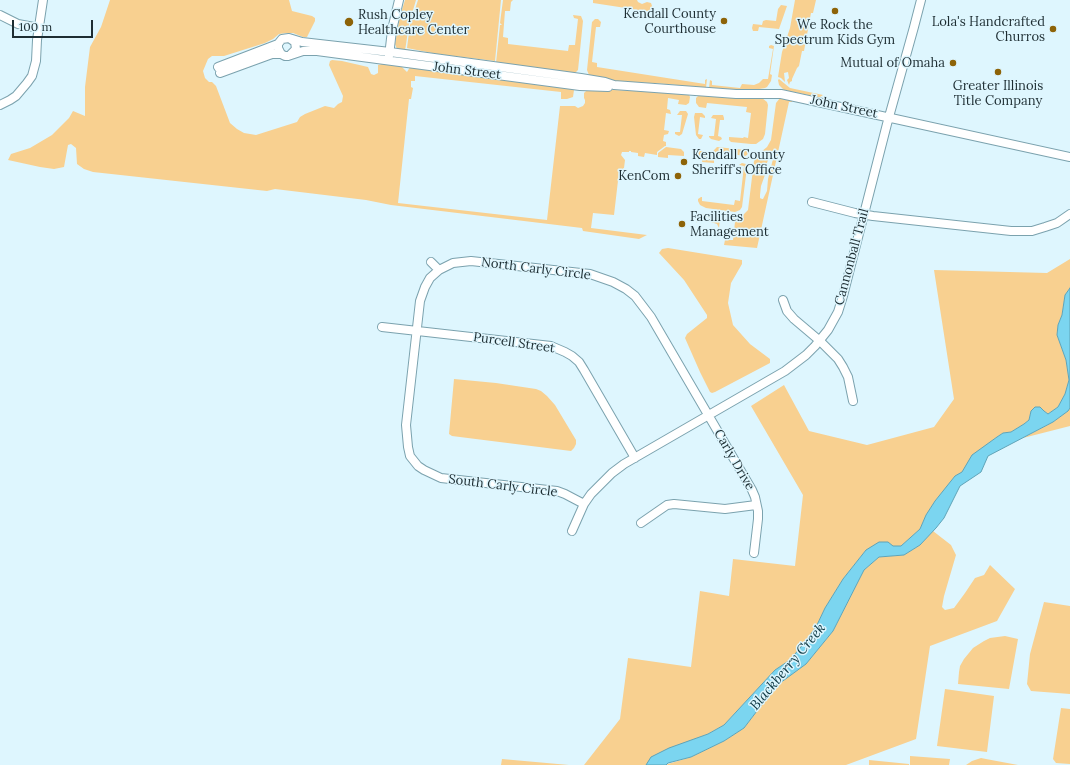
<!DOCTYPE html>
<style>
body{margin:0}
#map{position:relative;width:1070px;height:765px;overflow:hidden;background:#def6fe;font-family:Lora,serif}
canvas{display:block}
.scale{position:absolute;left:12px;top:20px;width:81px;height:18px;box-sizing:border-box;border:2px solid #1d2d32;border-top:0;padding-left:5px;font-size:12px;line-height:14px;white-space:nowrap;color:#1d2d32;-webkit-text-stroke:3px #def6fe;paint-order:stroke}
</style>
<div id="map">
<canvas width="1070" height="765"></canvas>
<div class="scale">100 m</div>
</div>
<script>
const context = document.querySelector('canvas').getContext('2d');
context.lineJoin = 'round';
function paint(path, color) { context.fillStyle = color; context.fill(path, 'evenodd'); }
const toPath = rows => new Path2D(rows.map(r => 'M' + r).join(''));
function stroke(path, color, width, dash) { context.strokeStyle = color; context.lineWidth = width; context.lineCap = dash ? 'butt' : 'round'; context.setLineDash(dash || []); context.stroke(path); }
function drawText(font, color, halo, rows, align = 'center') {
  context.font = font + ' Lora,serif'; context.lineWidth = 3; context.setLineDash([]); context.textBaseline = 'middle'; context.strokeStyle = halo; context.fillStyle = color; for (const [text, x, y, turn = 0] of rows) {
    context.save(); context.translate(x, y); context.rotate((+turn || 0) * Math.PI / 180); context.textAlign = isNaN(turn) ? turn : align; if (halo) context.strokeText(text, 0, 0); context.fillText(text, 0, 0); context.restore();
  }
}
paint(toPath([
 [110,0,289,0,292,11,312,16,315,18,315,21,307,37,303,37,293,33,287,33,279,34,273,39,265,43,224,56,212,56,208,59,203,71,205,78,209,82,212,82,216,86,230,123,237,129,244,133,256,135,297,122,300,117,305,114,325,106,334,108,338,104,342,102,343,96,329,65,330,61,332,60,342,61,368,67,371,74,374,75,378,73,378,65,382,64,400,65,407,72,410,67,573,88,574,90,573,97,567,99,561,99,561,92,415,76,415,81,411,81,411,87,413,88,411,99,409,99,398,203,547,220,560,106,575,106,578,108,583,106,585,103,585,100,584,98,584,93,587,90,590,89,685,93,689,95,690,97,689,103,686,105,678,104,679,100,668,98,667,109,670,110,671,114,666,113,664,130,669,131,668,134,664,135,663,141,666,142,666,146,665,146,657,152,657,155,645,153,644,157,638,156,638,153,631,152,631,151,629,151,629,152,622,152,621,155,625,160,624,168,619,172,614,215,593,213,591,228,647,235,639,239,583,231,582,228,391,205,366,200,275,189,267,191,93,172,84,169,77,164,76,148,71,144,68,145,64,167,54,169,40,167,8,160,11,154,30,148,52,135,69,118,73,111,85,116,85,87,90,47,101,27],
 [405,0,416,0,409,24,405,51,397,49,395,44,400,16],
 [418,0,501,0,495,61,437,54,407,48,410,25],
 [503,0,513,0,511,2,510,11,505,11,503,37,508,38,508,44,568,51,569,45,575,45,578,19,574,18,573,15,581,16,583,21,578,70,575,73,573,74,406,51,406,49,432,55,496,63,500,25,502,25,500,23],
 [593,0,637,0,638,2,642,4,647,2,651,3,652,6,652,12,593,3],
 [795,0,816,0,813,13,811,13,804,51,802,51,799,66,797,68,792,79,792,81,790,82,789,85,787,80,789,78,788,72,784,73,785,82,781,78,778,77,782,52,790,28],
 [781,5,787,6,779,29,759,27,758,31,753,31,752,28,753,24,762,25,763,21,766,20,776,21,778,9],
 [595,19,598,19,601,22,600,27,596,27,592,62,597,63,597,67,705,84,705,80,707,79,706,88,667,84,613,81,591,77,589,75,587,70,592,22],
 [771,45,774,46,770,74,772,75,771,81,767,87,765,88,759,89,742,91,709,88,710,80,712,81,712,85,740,88,742,84,754,85,759,83,763,79,768,79,773,49,769,48,769,46],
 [779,79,790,88,823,95,820,97,818,97,784,90,779,85,778,80],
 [699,95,734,98,755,97,762,98,767,102,768,105,765,134,763,139,756,144,751,144,731,142,729,140,729,137,743,138,744,137,748,138,751,113,746,112,747,107,707,103,706,108,699,107,696,103,696,98],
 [783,97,793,99,792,102,789,102,757,248,724,245,725,240,733,240,735,222,731,220,732,219,742,216,748,210,754,161,756,156,767,147,771,140,776,103,780,98],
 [771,157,773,159,768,179,767,191,763,199,762,199,760,198,760,195,761,186,766,172,766,165,769,158],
 [680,111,686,111,688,114,682,134,679,136,675,134,675,132,680,132,682,115,677,115],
 [695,113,702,113,705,116,705,118,700,117,698,134,703,135,701,139,699,139,696,135,694,117],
 [713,115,723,115,724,118,724,120,720,120,718,136,721,137,722,139,719,141,711,139,709,137,709,136,714,136,716,119,711,118],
 [666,147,681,149,684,152,684,156,668,155,668,158,658,157,658,153],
 [717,147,746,150,748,153,747,155,745,156,724,153,719,155,716,158,712,154,712,152],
 [694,150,709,152,714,158,714,163,702,162,703,158,698,157,699,154,692,153,692,152],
 [742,163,746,164,747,167,742,207,740,210,735,212,706,208,700,205,698,201,698,199,701,197,702,197,702,201,734,205,735,200,740,201,744,166,739,165],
 [699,214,722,217,724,219,720,219,719,228,717,224,708,221,708,217,698,216,696,223,696,217],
 [668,248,742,260,742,264,731,283,728,303,733,325,750,344,770,359,770,363,715,392,712,393,710,392,700,372,685,338,687,334,707,318,707,315,684,280,659,253,662,249],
 [1070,259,1070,288,1065,295,1062,315,1058,325,1057,335,1066,360,1069,380,1065,394,1058,407,1048,414,1044,411,1040,407,1031,411,1029,420,1024,424,1011,432,1003,433,997,437,988,444,967,465,962,473,955,476,951,482,935,501,926,515,920,529,901,546,866,550,843,579,825,608,816,627,805,642,790,660,775,670,724,725,708,734,690,741,647,765,584,765,620,719,628,658,691,667,700,591,729,596,733,559,795,566,803,495,751,406,784,385,809,431,867,445,934,427,954,399,934,270,1047,273],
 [454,379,496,383,536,389,541,391,547,396,555,405,576,440,576,444,574,448,571,451,452,436,449,434],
 [1070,408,1070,426,1023,438,1053,422,1068,411],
 [933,531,951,545,956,555,944,596,942,607,945,610,954,608,965,593,975,578,984,575,990,565,1015,589,997,621,930,646,916,739,846,765,666,765,668,764,691,757,724,741,744,728,776,686,806,664,833,631,864,570,879,557,904,555,920,545],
 [1044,602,1070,606,1070,694,1031,691,1027,684,1030,654],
 [1005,636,1018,639,1009,689,958,684,959,672,960,666,964,659,973,648,984,641,990,638],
 [945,689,994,696,987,752,937,746],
 [1061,708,1070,709,1070,764,1056,763,1053,759],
 [910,756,950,759,949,765,910,765],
 [981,758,986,759,1018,765,966,765,972,761],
 [502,759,569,765,501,765],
 [869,760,909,764,909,765,869,765]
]), '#f8d090');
const water = toPath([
 [1070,288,1070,408,1068,411,1053,422,988,456,981,472,960,486,944,518,936,528,920,545,904,555,879,557,864,570,833,631,806,664,776,686,744,728,724,741,691,757,668,763,666,765,646,765,651,757,669,748,708,734,724,725,775,670,790,660,805,642,816,627,825,608,843,579,866,550,879,542,888,542,893,546,901,546,920,529,926,515,935,501,955,476,962,472,972,455,997,437,1003,433,1011,432,1024,424,1029,420,1031,411,1035,407,1040,407,1044,411,1048,414,1058,407,1065,394,1069,380,1066,360,1057,335,1058,325,1062,315,1065,295,1070,288]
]);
paint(water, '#7bd5f0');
stroke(water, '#5fa3b7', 1);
const minor = toPath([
 [0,15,18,24,39,28],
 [289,38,302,42,390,52,581,78,605,82,614,85,736,94,781,94,1070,157],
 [291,54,296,49,295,42,289,38,282,39,278,44,278,48,281,54,285,56,288,56,303,51,317,51,580,86,608,87],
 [389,56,392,30,399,0],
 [218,67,278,44],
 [220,73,272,54,281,54],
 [0,105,10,100,16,96,27,83,32,76,36,61,37,40,43,0],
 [812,202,855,213,873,216,1011,231,1032,231,1045,227,1057,223,1070,214],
 [431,262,439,270],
 [783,300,787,311,794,319,820,341,838,359,843,367,848,377,853,401],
 [382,327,551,346,565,352,572,356,579,362,584,370,635,458],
 [584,504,565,494,557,491,441,478,424,470,418,466,410,456,408,447,406,425,420,301,425,287,430,278,439,270,453,263,471,261,590,274,613,282,626,289,635,296,651,317,752,490,755,497,758,511,758,519,754,553],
 [641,523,667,505,674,504,725,509,756,505],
 [572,531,584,504,591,494,612,473,624,464,785,371,806,355,815,346,828,330,838,312,843,296,887,124,914,27,921,0]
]);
stroke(minor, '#7ba2ae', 10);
stroke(minor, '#fff', 8);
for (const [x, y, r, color] of [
 [835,11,4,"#8d6308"],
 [724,21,4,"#8d6308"],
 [349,22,5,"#8d6308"],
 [1053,29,4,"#8d6308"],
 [953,63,4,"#8d6308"],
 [998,72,4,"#8d6308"],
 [684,162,4,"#8d6308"],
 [678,176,4,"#8d6308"],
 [682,224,4,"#8d6308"]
]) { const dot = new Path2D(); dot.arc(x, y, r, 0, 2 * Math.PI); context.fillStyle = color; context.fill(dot); stroke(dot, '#def6fe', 1.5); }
drawText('13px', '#1d2d32', '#def6fe', [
 ["Kendall County",716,14],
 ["Courthouse",716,29],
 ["Rush Copley",358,15,"left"],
 ["Healthcare Center",358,30,"left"],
 ["Lola's Handcrafted",1045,22],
 ["Churros",1045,37],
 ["We Rock the",835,25,"center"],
 ["Spectrum Kids Gym",835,40,"center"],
 ["Mutual of Omaha",945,63],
 ["Greater Illinois",998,86,"center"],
 ["Title Company",998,101,"center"],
 ["Kendall County",692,155,"left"],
 ["Sheriff's Office",692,170,"left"],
 ["KenCom",670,176],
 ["Facilities",690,217,"left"],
 ["Management",690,232,"left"]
], 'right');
drawText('13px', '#1d2d32', '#def6fe', [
 ["John Street",467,71,7],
 ["John Street",844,107,12],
 ["Cannonball Trail",852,257,-75],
 ["North Carly Circle",536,269,7],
 ["Purcell Street",514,343,8],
 ["Carly Drive",734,460,60],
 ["South Carly Circle",503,486,7]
]);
drawText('italic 14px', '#103b46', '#def6fe', [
 ["Blackberry Creek",788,667,-50]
]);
</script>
